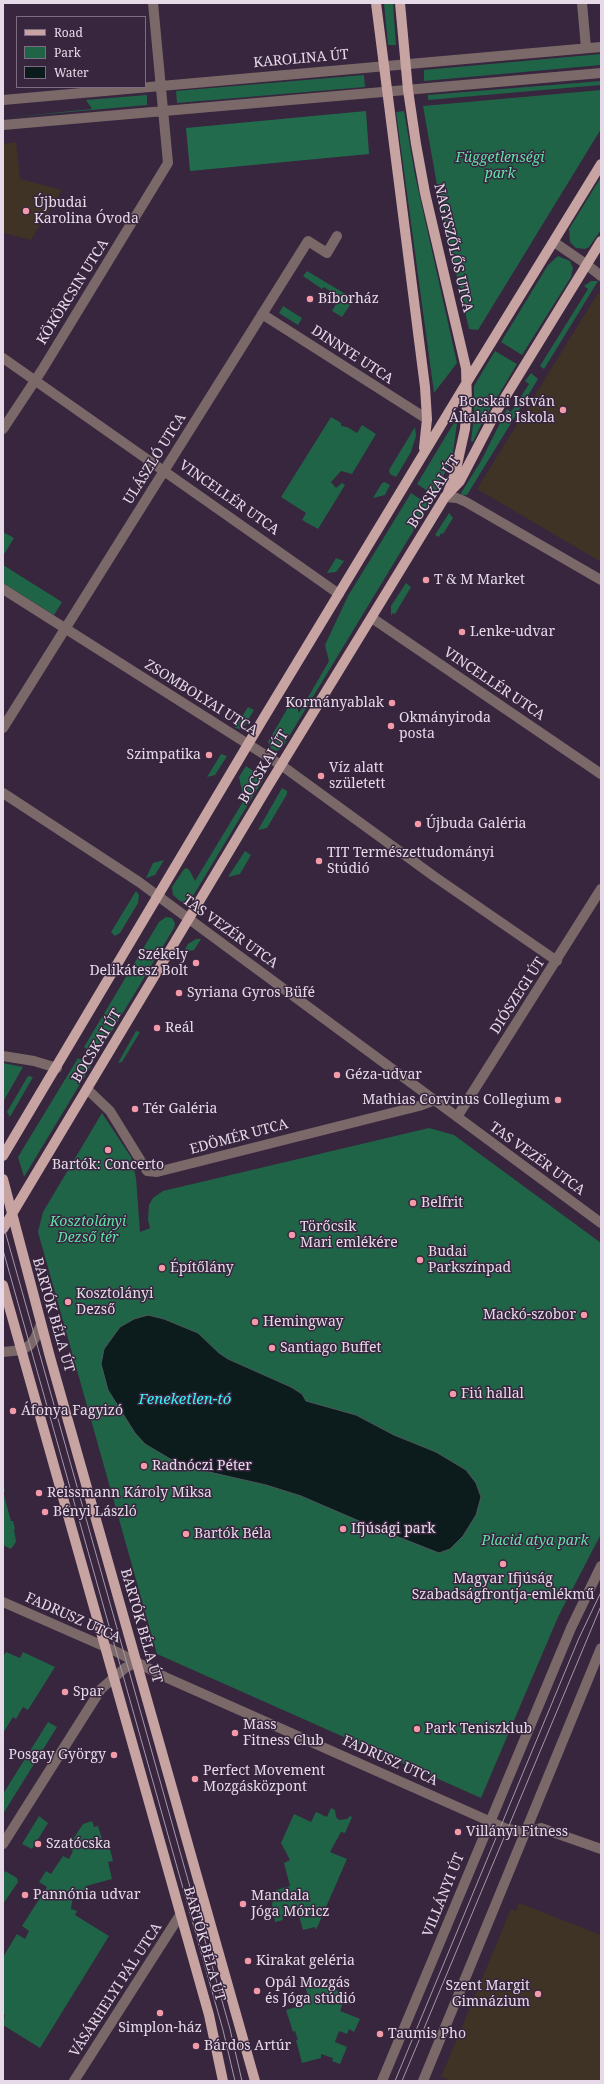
<!DOCTYPE html>
<meta charset="utf-8">
<style>
body{margin:0}
#map{position:relative;width:604px;height:2084px;overflow:hidden;background:#38253e;font-family:"Noto Serif",serif}
canvas{display:block}
.frame{position:absolute;inset:0;border:4px solid #e6dae9;pointer-events:none}
.legend{position:absolute;left:16px;top:16px;width:130px;height:72px;box-sizing:border-box;background:#38253e;border:1px solid #7e6d82;margin:0;padding:5px 7px;list-style:none;font-size:12px;color:#e6dae9}
.legend li{display:flex;align-items:center;gap:8px;height:20px}
.legend b{width:20px;border:1px solid #7e6d82}
</style>
<div id="map">
<canvas width="604" height="2084"></canvas>
<div class="frame"></div>
<ul class="legend">
<li><b style="height:5px;background:#c7a3a1"></b>Road</li>
<li><b style="height:11px;background:#1f6447"></b>Park</li>
<li><b style="height:11px;background:#0c1c1d"></b>Water</li>
</ul>
</div>
<script>
const context = document.querySelector('canvas').getContext('2d');
context.lineJoin = 'round';
function paint(path, color) { context.fillStyle = color; context.fill(path, 'evenodd'); }
const toPath = rows => new Path2D(rows.map(r => 'M' + r).join(''));
function stroke(path, color, width, dash) { context.strokeStyle = color; context.lineWidth = width; context.lineCap = dash ? 'butt' : 'round'; context.setLineDash(dash || []); context.stroke(path); }
function drawText(font, color, halo, rows, align = 'center') {
  context.font = font + ' "Noto Serif",serif'; context.lineWidth = 3; context.setLineDash([]); context.textBaseline = 'middle'; context.strokeStyle = halo; context.fillStyle = color; for (const [text, x, y, turn = 0] of rows) {
    context.save(); context.translate(x, y); context.rotate((+turn || 0) * Math.PI / 180); context.textAlign = isNaN(turn) ? turn : align; if (halo) context.strokeText(text, 0, 0); context.fillText(text, 0, 0); context.restore();
  }
}
paint(toPath([
 [16,142,20,179,62,190,31,240,3,233,3,144],
 [598,293,601,295,601,562,477,489],
 [519,1903,601,1935,601,2081,452,2081,441,2077,511,1909,516,1911]
]), '#3e3324');
paint(toPath([
 [384,3,393,3,396,45,388,45],
 [601,54,601,65,424,81,424,70],
 [364,75,365,87,177,103,176,91],
 [601,81,601,85,428,100,428,95],
 [601,90,601,129,478,330,469,329,442,213,423,106],
 [147,95,147,105,3,118,92,109,86,100],
 [404,111,415,175,457,363,434,393,396,112],
 [601,177,601,230,589,247,585,249,576,248,570,242,569,229],
 [558,256,570,261,573,268,571,277,522,355,501,342,548,265],
 [307,271,354,299,342,317,332,311,337,302,328,296,330,291,324,287,322,289,303,276],
 [591,281,598,281,544,369,540,366,588,289,584,286],
 [283,306,302,318,298,325,279,313],
 [495,351,517,364,482,423,473,442,471,441,474,415,474,386],
 [531,373,538,379,467,495,462,495,461,493,481,461,507,409,511,412,529,384,525,381],
 [458,416,453,453,435,496,417,484],
 [331,417,341,423,341,426,347,427,357,433,362,425,376,434,352,474,341,471,331,482,336,488,342,483,345,485,318,529,302,520,306,513,281,497],
 [415,427,416,436,411,452,396,477,390,474,389,470],
 [385,482,390,485,385,495,373,498,382,483],
 [411,493,429,505,282,748,277,751,271,749,268,742,294,697,299,713,329,661,325,645,348,596],
 [449,513,453,518,443,534,441,533,439,537,435,535],
 [3,532,14,538,3,556],
 [336,558,344,561,336,572,327,573],
 [3,565,62,602,54,615,3,583],
 [406,583,411,587,395,614,393,613,391,616,391,606],
 [248,707,254,710,245,725,240,729,235,728],
 [221,754,227,756,215,775,207,777],
 [246,766,264,778,190,901,185,903,180,901,173,895,172,887,184,869,187,868,190,871,195,881,244,800,239,777],
 [282,788,287,791,287,794,267,828,258,830],
 [245,851,251,855,240,874,228,877],
 [164,860,155,875,146,878,153,863],
 [136,891,139,895,138,903,120,933,115,936,111,932],
 [166,917,172,918,175,923,174,928,97,1056,84,1047,159,922],
 [196,939,201,939,194,950,189,951,182,962,179,960,188,944],
 [136,1031,140,1032,122,1062,118,1063],
 [78,1058,91,1066,24,1177,18,1157],
 [3,1063,23,1067,3,1102],
 [28,1076,33,1077,10,1117,7,1112],
 [102,1113,131,1157,136,1178,140,1232,150,1228,148,1220,149,1205,153,1198,163,1191,429,1128,454,1135,601,1243,601,1534,558,1617,481,1798,157,1654,38,1232,43,1212],
 [3,1484,5,1491,3,1492,11,1521,13,1521,15,1529,14,1529,16,1542,11,1549,3,1545],
 [6,1652,20,1658,23,1652,55,1667,28,1710,23,1707,16,1719,13,1717,3,1733,3,1657],
 [48,1722,57,1727,3,1814,3,1794],
 [331,1808,335,1810,336,1817,339,1820,347,1819,350,1816,352,1817,345,1833,341,1832,330,1852,347,1859,316,1930,315,1927,303,1930,298,1912,282,1916,283,1920,275,1922,272,1904,276,1890,290,1886,284,1863,290,1860,281,1843,294,1814,311,1822,316,1812,327,1817],
 [39,1816,48,1823,32,1849,22,1844],
 [92,1821,94,1827,98,1826,103,1842,108,1841,113,1861,108,1862,112,1879,86,1886,87,1890,73,1895,71,1909,77,1911,75,1915,109,1936,40,2048,3,2025,5,2015,3,2014,3,1957,17,1934,25,1939,29,1931,22,1926,47,1887,39,1882,46,1871,51,1874,63,1856,69,1859,73,1851,68,1847,83,1824],
 [5,1871,17,1878,18,1882,3,1904,3,1874],
 [318,1982,341,1992,340,1996,345,1998,340,2011,360,2019,354,2032,349,2029,347,2034,339,2031,335,2042,347,2047,340,2064,332,2061,333,2058,321,2054,321,2058,302,2063,296,2040,298,2040,295,2031,293,2032,286,2010,310,2003,305,1985]
]), '#1f6447');
paint(toPath([
 [366,111,369,154,190,171,186,128]
]), '#226c4d');
const water = toPath([
 [148,1315,164,1319,198,1333,219,1353,228,1359,291,1387,302,1394,306,1401,356,1415,394,1435,436,1452,466,1470,476,1483,481,1497,476,1515,463,1536,450,1549,439,1553,373,1527,301,1496,266,1485,196,1469,172,1460,145,1444,135,1433,108,1390,101,1364,104,1349,120,1327,134,1319,148,1315]
]);
paint(water, '#0c1c1d');
stroke(water, '#4d555a', 1);
stroke(toPath([
 [582,3,586,48],
 [3,100,601,47],
 [3,125,601,73],
 [554,242,586,264,601,276],
 [262,314,427,419],
 [3,358,339,594],
 [3,429,42,370,168,163,153,3],
 [445,497,457,498,466,502,601,580],
 [3,589,281,765,435,877,557,961],
 [372,618,601,774],
 [3,728,308,241,327,253,337,236],
 [3,793,139,882,601,1223],
 [3,1056,34,1061,57,1068],
 [87,1089,110,1111,147,1171,157,1172,419,1106,435,1100],
 [457,1117,601,889],
 [3,1352,22,1350,30,1345,35,1338,41,1324],
 [3,1602,117,1652,165,1677,507,1829,526,1832,541,1828,601,1849],
 [3,1844,101,1689,125,1668,136,1662],
 [74,2081,180,1915],
 [382,2081,571,1628,601,1566],
 [423,2081,601,1648]
]), '#7a6968', 10);
stroke(toPath([
 [376,3,425,387,427,419,424,448],
 [400,3,408,90,416,144,425,193,466,368,467,404,465,429,455,474,448,492],
 [3,1156,263,719,467,382,601,164],
 [3,1179,50,1357,255,2081],
 [3,1229,267,788,445,497,460,481,496,412,601,241],
 [3,1285,209,2015,223,2081]
]), '#c7a3a1', 10);
stroke(toPath([
 [3,1224,230,2029,242,2081],
 [3,1250,223,2030,235,2081],
 [395,2081,579,1638,601,1592],
 [402,2081,601,1606]
]), '#a698aa', 1);
for (const [x, y, r, color] of [
 [26,211,4,"#f39aa8"],
 [310,299,4,"#f39aa8"],
 [563,410,4,"#f39aa8"],
 [426,580,4,"#f39aa8"],
 [462,632,4,"#f39aa8"],
 [392,703,4,"#f39aa8"],
 [391,726,4,"#f39aa8"],
 [209,755,4,"#f39aa8"],
 [321,776,4,"#f39aa8"],
 [418,824,4,"#f39aa8"],
 [319,861,4,"#f39aa8"],
 [196,963,4,"#f39aa8"],
 [179,993,4,"#f39aa8"],
 [157,1028,4,"#f39aa8"],
 [337,1075,4,"#f39aa8"],
 [558,1100,4,"#f39aa8"],
 [135,1109,4,"#f39aa8"],
 [108,1150,4,"#f39aa8"],
 [413,1203,4,"#f39aa8"],
 [292,1235,4,"#f39aa8"],
 [420,1260,4,"#f39aa8"],
 [162,1268,4,"#f39aa8"],
 [68,1302,4,"#f39aa8"],
 [584,1315,4,"#f39aa8"],
 [255,1322,4,"#f39aa8"],
 [272,1348,4,"#f39aa8"],
 [453,1394,4,"#f39aa8"],
 [13,1411,4,"#f39aa8"],
 [144,1466,4,"#f39aa8"],
 [39,1493,4,"#f39aa8"],
 [45,1512,4,"#f39aa8"],
 [343,1529,4,"#f39aa8"],
 [186,1534,4,"#f39aa8"],
 [503,1564,4,"#f39aa8"],
 [65,1692,4,"#f39aa8"],
 [417,1729,4,"#f39aa8"],
 [235,1733,4,"#f39aa8"],
 [114,1755,4,"#f39aa8"],
 [195,1779,4,"#f39aa8"],
 [458,1832,4,"#f39aa8"],
 [38,1844,4,"#f39aa8"],
 [25,1895,4,"#f39aa8"],
 [243,1904,4,"#f39aa8"],
 [248,1961,4,"#f39aa8"],
 [257,1991,4,"#f39aa8"],
 [538,1994,4,"#f39aa8"],
 [160,2013,4,"#f39aa8"],
 [380,2034,4,"#f39aa8"],
 [196,2046,4,"#f39aa8"]
]) { const dot = new Path2D(); dot.arc(x, y, r, 0, 2 * Math.PI); context.fillStyle = color; context.fill(dot); stroke(dot, '#38253e', 1.5); }
drawText('14px', '#e6dae9', '#38253e', [
 ["KAROLINA ÚT",301,59,-5],
 ["NAGYSZŐLŐS UTCA",453,248,77],
 ["KÖKÖRCSIN UTCA",73,292,-58],
 ["DINNYE UTCA",352,355,33],
 ["ULÁSZLÓ UTCA",155,459,-58],
 ["BOCSKAI ÚT",434,492,-57],
 ["VINCELLÉR UTCA",229,498,35],
 ["VINCELLÉR UTCA",494,684,34],
 ["ZSOMBOLYAI UTCA",201,698,32],
 ["BOCSKAI ÚT",264,767,-59],
 ["TAS VEZÉR UTCA",230,932,36],
 ["DIÓSZEGI ÚT",518,996,-57],
 ["BOCSKAI ÚT",97,1046,-59],
 ["EDÖMÉR UTCA",239,1137,-15],
 ["TAS VEZÉR UTCA",537,1159,36],
 ["BARTÓK BÉLA ÚT",53,1315,74],
 ["FADRUSZ UTCA",73,1618,24],
 ["BARTÓK BÉLA ÚT",141,1626,74],
 ["FADRUSZ UTCA",390,1761,24],
 ["VILLÁNYI ÚT",444,1895,-68],
 ["BARTÓK BÉLA ÚT",204,1944,74],
 ["VÁSÁRHELYI PÁL UTCA",116,1990,-57]
]);
drawText('italic 14px', '#61e2a9', '#38253e', [
 ["Függetlenségi",500,158],
 ["park",500,174],
 ["Kosztolányi",88,1222],
 ["Dezső tér",88,1238],
 ["Placid atya park",535,1541]
]);
drawText('14px', '#e6dae9', '#38253e', [
 ["Újbudai",34,203],
 ["Karolina Óvoda",34,219],
 ["Bíborház",318,299],
 ["Bocskai István",555,402,"right"],
 ["Általános Iskola",555,418,"right"],
 ["T & M Market",434,580],
 ["Lenke-udvar",470,632],
 ["Kormányablak",384,703,"right"],
 ["Okmányiroda",399,718],
 ["posta",399,734],
 ["Szimpatika",201,755,"right"],
 ["Víz alatt",329,768],
 ["született",329,784],
 ["Újbuda Galéria",426,824],
 ["TIT Természettudományi",327,853],
 ["Stúdió",327,869],
 ["Székely",188,955,"right"],
 ["Delikátesz Bolt",188,971,"right"],
 ["Syriana Gyros Büfé",187,993],
 ["Reál",165,1028],
 ["Géza-udvar",345,1075],
 ["Mathias Corvinus Collegium",550,1100,"right"],
 ["Tér Galéria",143,1109],
 ["Bartók: Concerto",108,1165,"center"],
 ["Belfrit",421,1203],
 ["Törőcsik",300,1227],
 ["Mari emlékére",300,1243],
 ["Budai",428,1252],
 ["Parkszínpad",428,1268],
 ["Építőlány",170,1268],
 ["Kosztolányi",76,1294],
 ["Dezső",76,1310],
 ["Mackó-szobor",576,1315,"right"],
 ["Hemingway",263,1322],
 ["Santiago Buffet",280,1348],
 ["Fiú hallal",461,1394],
 ["Áfonya Fagyizó",21,1411],
 ["Radnóczi Péter",152,1466],
 ["Reissmann Károly Miksa",47,1493],
 ["Bényi László",53,1512],
 ["Ifjúsági park",351,1529],
 ["Bartók Béla",194,1534],
 ["Magyar Ifjúság",503,1579,"center"],
 ["Szabadságfrontja-emlékmű",503,1595,"center"],
 ["Spar",73,1692],
 ["Mass",243,1725],
 ["Fitness Club",243,1741],
 ["Park Teniszklub",425,1729],
 ["Posgay György",106,1755,"right"],
 ["Perfect Movement",203,1771],
 ["Mozgásközpont",203,1787],
 ["Villányi Fitness",466,1832],
 ["Szatócska",46,1844],
 ["Pannónia udvar",33,1895],
 ["Mandala",251,1896],
 ["Jóga Móricz",251,1912],
 ["Kirakat geléria",256,1961],
 ["Opál Mozgás",265,1983],
 ["és Jóga stúdió",265,1999],
 ["Szent Margit",530,1986,"right"],
 ["Gimnázium",530,2002,"right"],
 ["Simplon-ház",160,2028,"center"],
 ["Taumis Pho",388,2034],
 ["Bárdos Artúr",204,2046]
], 'left');
drawText('italic 15px', '#38f4f9', '#38253e', [
 ["Feneketlen-tó",185,1400]
]);
</script>
